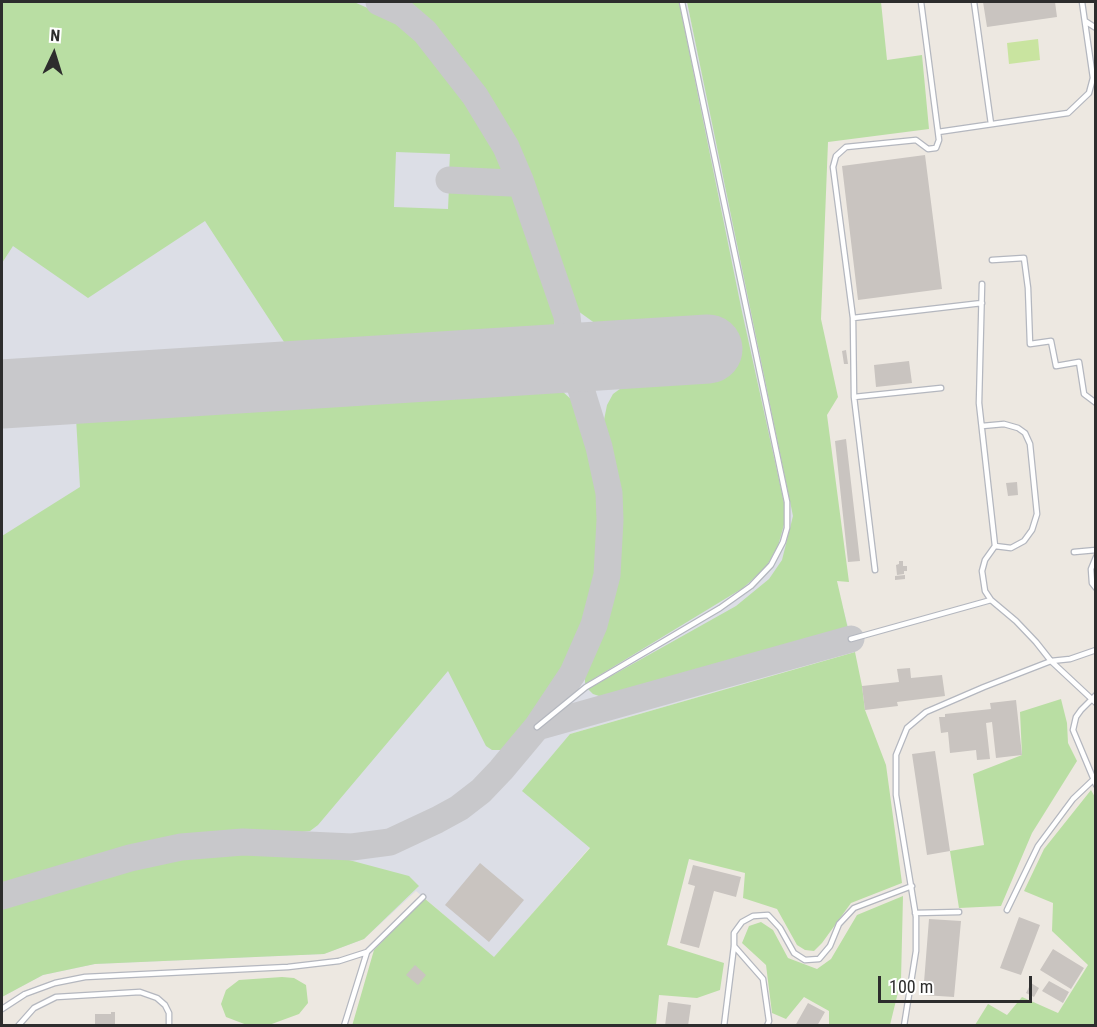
<!DOCTYPE html>
<style>
body{margin:0}
#map{position:relative;width:1097px;height:1027px;overflow:hidden;background:#ede8e1;font-family:"Roboto Condensed",sans-serif}
canvas{display:block}
.frame{position:absolute;inset:0;border:3px solid #2d2d2d;pointer-events:none}
.north{position:absolute;left:24px;top:24px;width:60px;height:60px;-webkit-text-stroke:4px #fff;paint-order:stroke;rotate:4deg;font-size:16px;font-weight:700;line-height:24px;text-align:center;color:#2d2d2d}
.north::after{content:'';display:block;margin:auto;width:21px;height:27px;background:#2d2d2d;clip-path:polygon(50% 0,100% 100%,50% 72%,0 100%)}
.scale{position:absolute;left:878px;top:976px;width:154px;height:27px;box-sizing:border-box;border:3px solid #2d2d2d;border-top:0;padding-left:8px;font-size:18px;line-height:21px;white-space:nowrap;color:#2d2d2d;-webkit-text-stroke:4px #fff;paint-order:stroke}
</style>
<div id="map">
<canvas width="1097" height="1027"></canvas>
<div class="frame"></div>
<div class="north">N</div>
<div class="scale">100 m</div>
</div>
<script>
const context = document.querySelector('canvas').getContext('2d');
context.lineJoin = 'round';
function paint(path, color) { context.fillStyle = color; context.fill(path, 'evenodd'); }
const toPath = rows => new Path2D(rows.map(r => 'M' + r).join(''));
function stroke(path, color, width, dash) { context.strokeStyle = color; context.lineWidth = width; context.lineCap = dash ? 'butt' : 'round'; context.setLineDash(dash || []); context.stroke(path); }
paint(toPath([
 [2,2,687,2,719,155,855,652,570,734,590,847,494,958,416,891,364,939,324,954,95,964,43,975,2,997]
]), '#dcdee6');
paint(toPath([
 [2,2,354,2,388,17,410,30,474,111,504,167,499,174,449,174,450,154,396,152,394,207,448,209,449,187,492,187,514,193,556,310,554,325,549,331,288,348,205,221,88,298,13,246,2,263],
 [400,2,679,2,741,307,786,512,785,521,778,546,766,567,743,588,585,684,585,671,598,638,609,605,616,571,618,545,615,484,603,425,607,405,613,394,628,383,714,376,711,321,610,327,596,324,578,311,573,301,529,178,504,124,432,26],
 [687,2,881,2,887,60,922,55,929,129,828,142,821,319,838,397,827,415,849,582,837,581,848,629,602,697,593,694,588,689,736,606,769,579,782,560,793,516],
 [552,387,562,391,574,402,590,451,598,490,601,526,599,562,593,596,576,646,556,682,511,743,502,750,492,750,486,746,448,671,318,825,310,831,294,833,233,832,202,835,141,845,2,885,2,536,80,487,76,418],
 [855,652,862,686,865,710,886,765,902,883,851,903,822,943,814,951,805,950,797,945,777,909,743,898,745,873,689,859,667,945,724,963,720,990,697,998,659,995,656,1025,352,1026,374,950,424,898,494,957,590,848,522,791,570,734],
 [1061,699,1067,723,1068,743,1077,761,1032,833,1001,906,959,908,950,851,984,845,973,774,1022,755,1020,712],
 [1091,790,1096,799,1095,1025,975,1025,988,1004,1007,1015,1022,997,1058,1013,1088,965,1052,931,1053,903,1024,891,1044,849],
 [232,852,270,852,349,860,409,876,419,886,364,939,324,954,95,964,43,975,2,997,2,907,117,873,175,860],
 [903,896,901,980,890,1025,829,1025,829,1011,804,997,786,1019,772,1013,766,965,742,943,749,926,761,922,773,930,788,958,817,969,831,959,857,915],
 [282,977,294,978,306,985,308,1003,299,1014,269,1025,247,1025,226,1017,221,1004,226,990,239,980]
]), '#b9dea3');
paint(toPath([
 [1038,39,1040,60,1009,64,1007,43]
]), '#c9e4a0');
stroke(toPath([
 [379,2,403,13,425,32,475,96,506,147,520,180,567,316,568,326,564,345,553,355,534,360],
 [449,180,510,183,520,180],
 [537,727,851,639],
 [2,896,130,858,181,847,243,842,352,847,390,842,437,820,459,808,481,791,501,770,537,727,573,673,594,625,607,575,610,520,609,493,599,447,581,389,576,379,568,371,550,362,534,360]
]), '#c8c8cb', 27);
stroke(toPath([
 [2,394,708,349]
]), '#c8c8cb', 69);
paint(toPath([
 [983,2,1055,2,1057,17,987,27],
 [925,155,942,289,858,300,842,166],
 [846,350,848,364,844,364,842,351],
 [909,361,912,383,876,387,874,365],
 [846,439,860,561,848,562,835,441],
 [1017,482,1018,495,1008,496,1006,483],
 [899,561,903,561,903,566,907,566,907,571,904,571,904,574,897,575,896,565,899,564],
 [905,575,905,579,895,580,895,576],
 [910,668,911,678,942,675,945,696,897,702,898,706,865,710,862,686,899,682,897,669],
 [1016,700,1022,755,996,758,992,722,986,723,990,759,977,760,976,750,950,753,948,732,941,733,939,717,945,717,945,714,991,709,990,703],
 [935,751,950,851,927,855,912,754],
 [480,863,524,900,489,942,445,905],
 [693,865,741,877,736,897,714,891,699,948,680,943,695,886,688,884],
 [1019,917,1040,925,1021,975,1000,968],
 [929,919,961,921,954,997,923,995],
 [1053,949,1084,968,1071,989,1040,970],
 [415,965,426,975,418,985,406,975],
 [1049,981,1069,992,1063,1003,1042,991],
 [1031,983,1039,988,1034,997,1026,993],
 [668,1002,691,1005,688,1026,665,1026],
 [808,1003,825,1012,817,1026,795,1026],
 [111,1012,115,1012,115,1026,95,1026,95,1014,111,1014]
]), '#c9c4c0');
const service = toPath([
 [974,2,991,124],
 [1085,21,1096,28],
 [938,132,1068,113,1089,93,1093,78,1082,2],
 [992,260,1024,258,1028,288,1030,344,1051,341,1056,366,1079,362,1084,394,1096,403],
 [982,284,979,403,995,546,985,560,982,571,985,591,991,600],
 [853,318,982,303],
 [854,397,941,388],
 [982,426,1004,424,1018,428,1025,433,1030,444,1037,514,1032,530,1024,541,1011,548,995,546],
 [1074,552,1096,550],
 [1096,557,1091,569,1092,583,1096,588],
 [875,570,854,397,853,318,833,167,836,156,846,147,916,140,928,149,936,148,939,140,938,132,921,2],
 [851,639,991,600,1016,621,1036,642,1051,661,1096,703],
 [1096,695,1081,710,1076,717,1073,730,1096,785],
 [537,727,586,687,720,608,751,586,771,565,783,542,787,528,787,502,682,2],
 [1007,910,1038,846,1073,799,1093,780],
 [915,913,959,912],
 [734,946,763,979,769,1021,767,1026],
 [2,1009,25,994,55,983,85,977,288,967,339,961,367,952,423,897],
 [18,1026,34,1008,56,997,140,992,157,998,165,1005,169,1013,169,1026],
 [344,1026,367,952],
 [724,1026,734,946,734,933,742,922,753,916,768,915,780,928,794,953,805,960,819,959,830,946,839,924,854,908,912,886],
 [904,1026,916,951,916,917,896,795,896,755,907,728,926,712,984,687,1051,661,1070,659,1096,650]
]);
stroke(service, '#b4b7bf', 7);
stroke(service, '#fff', 4.5);
</script>
